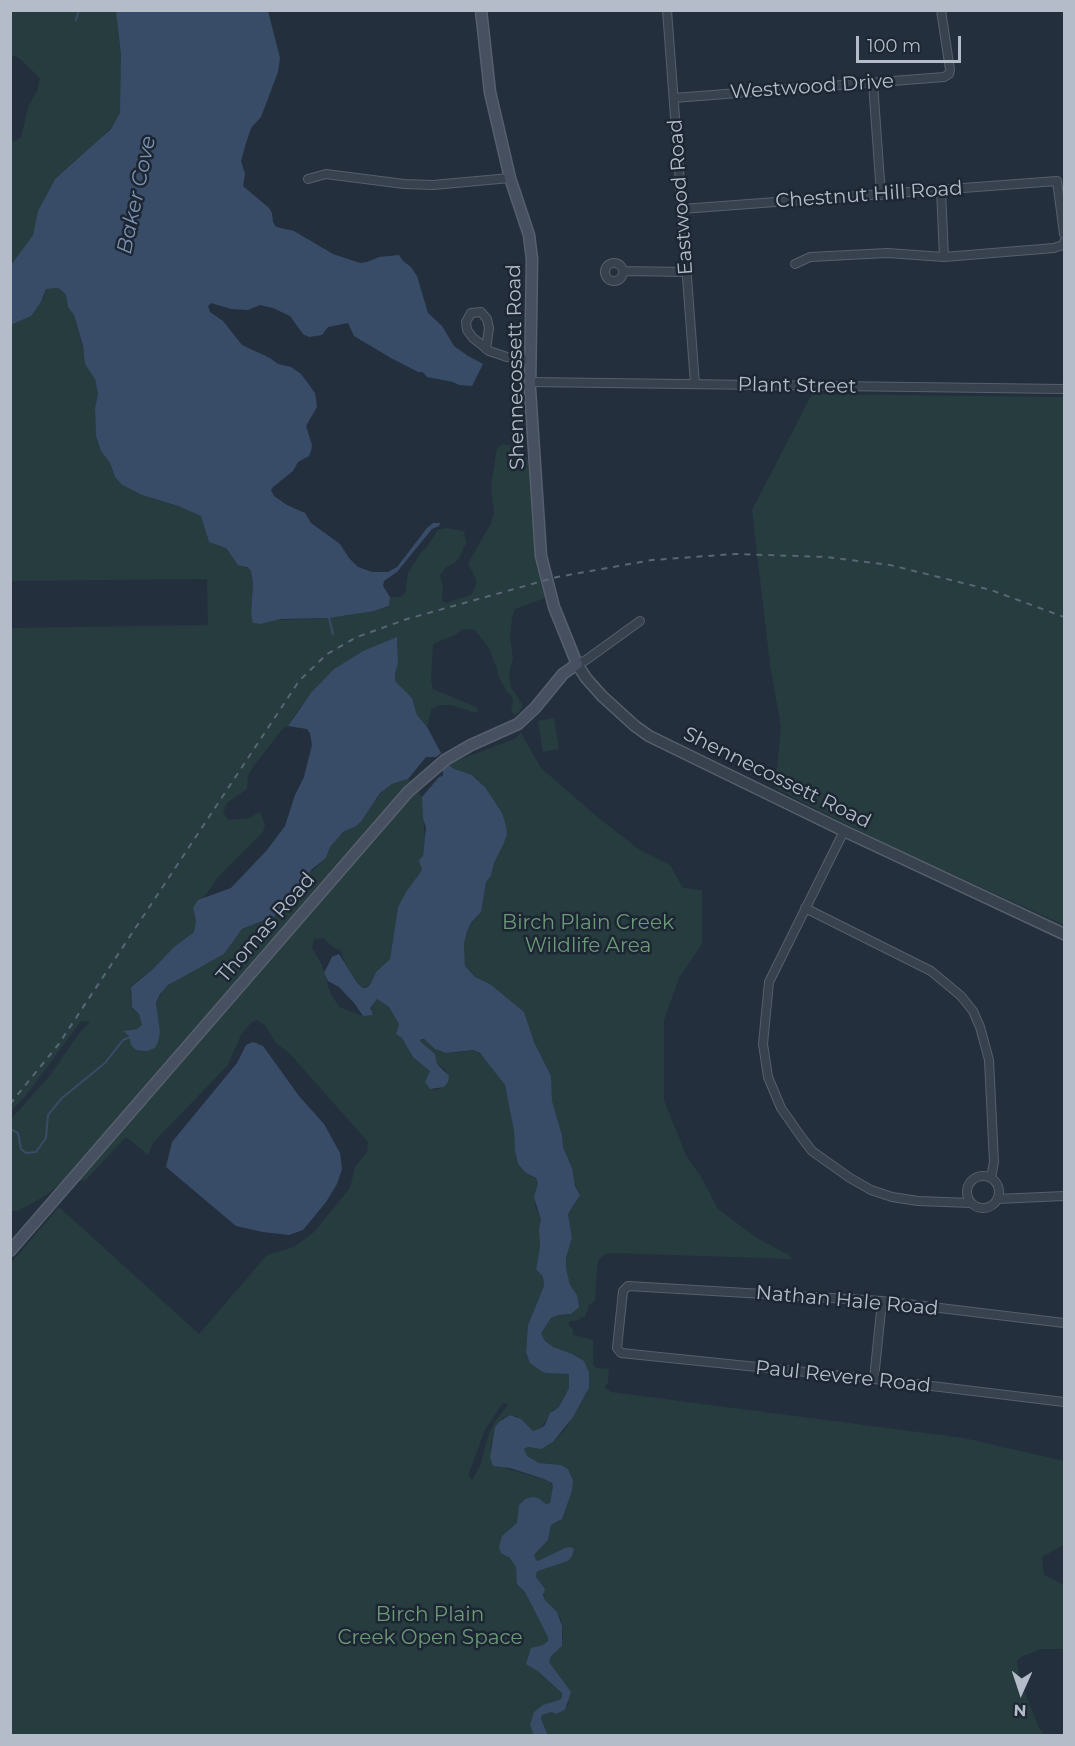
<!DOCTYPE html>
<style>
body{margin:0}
#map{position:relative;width:1075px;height:1746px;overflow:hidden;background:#242f3e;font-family:Montserrat,sans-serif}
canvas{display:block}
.frame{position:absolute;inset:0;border:12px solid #b4bcc9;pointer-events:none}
.north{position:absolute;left:991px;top:1662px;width:60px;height:60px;-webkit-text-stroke:4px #1d2633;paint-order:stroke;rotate:183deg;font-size:16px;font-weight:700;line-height:24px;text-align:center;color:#b4bcc9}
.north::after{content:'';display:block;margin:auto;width:21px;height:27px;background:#b4bcc9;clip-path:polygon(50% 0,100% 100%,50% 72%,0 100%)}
.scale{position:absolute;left:856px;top:36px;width:105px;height:27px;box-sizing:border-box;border:3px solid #b4bcc9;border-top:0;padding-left:8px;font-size:18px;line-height:21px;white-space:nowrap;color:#b4bcc9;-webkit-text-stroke:4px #1d2633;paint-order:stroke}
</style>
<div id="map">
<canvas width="1075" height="1746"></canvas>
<div class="frame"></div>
<div class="north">N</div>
<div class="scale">100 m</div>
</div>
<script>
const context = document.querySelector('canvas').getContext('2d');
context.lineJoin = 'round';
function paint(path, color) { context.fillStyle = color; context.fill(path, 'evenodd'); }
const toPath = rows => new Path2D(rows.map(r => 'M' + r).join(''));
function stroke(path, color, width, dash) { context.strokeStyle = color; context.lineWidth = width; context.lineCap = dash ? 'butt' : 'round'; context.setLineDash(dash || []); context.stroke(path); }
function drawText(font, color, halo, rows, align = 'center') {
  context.font = font + ' Montserrat,sans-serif'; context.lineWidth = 5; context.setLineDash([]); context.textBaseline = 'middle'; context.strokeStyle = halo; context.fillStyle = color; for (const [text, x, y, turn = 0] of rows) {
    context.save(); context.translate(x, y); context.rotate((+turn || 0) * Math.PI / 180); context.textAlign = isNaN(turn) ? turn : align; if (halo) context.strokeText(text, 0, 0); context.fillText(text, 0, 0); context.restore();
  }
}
paint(toPath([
 [10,11,116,11,121,55,121,109,117,121,101,138,55,179,38,211,33,235,11,265,11,142,19,139,22,134,28,107,37,91,40,78,19,58,11,55],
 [58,288,66,295,68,307,74,315,84,354,95,379,98,394,95,408,96,436,101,451,109,461,115,477,122,485,142,495,178,506,201,516,204,522,208,539,226,548,234,560,251,571,253,584,251,614,273,620,317,619,349,615,370,610,374,611,389,607,390,597,401,597,405,593,408,573,421,552,427,547,438,530,446,528,464,531,466,543,459,558,453,564,446,567,440,575,443,586,442,601,446,603,471,595,477,582,468,563,491,523,494,513,491,486,497,448,504,444,516,447,526,456,528,462,533,533,538,566,545,598,515,609,512,618,510,638,513,658,509,673,511,687,523,705,519,712,514,715,511,710,513,704,512,696,507,692,498,675,497,668,488,647,475,630,463,629,455,635,433,644,431,680,433,689,476,707,478,711,475,713,452,705,439,705,431,709,427,727,417,715,413,700,395,681,394,675,398,664,397,650,398,641,363,651,334,669,301,706,287,727,284,727,253,767,248,776,247,789,227,803,223,813,229,820,249,818,260,812,265,825,263,832,219,876,204,897,196,903,193,911,196,921,194,932,174,947,153,969,132,985,130,992,132,1007,139,1014,142,1025,137,1029,123,1031,129,1036,131,1042,160,1032,156,1007,158,999,164,989,176,979,224,954,242,929,277,915,303,896,303,891,308,883,309,874,326,858,330,847,339,836,349,828,356,826,384,789,392,784,408,779,422,797,425,841,423,856,420,860,422,870,406,892,398,907,390,959,376,972,370,985,364,988,357,983,345,963,341,951,334,948,323,938,314,939,312,948,322,965,330,992,339,1007,363,1016,377,999,389,1007,399,1024,396,1033,402,1038,413,1057,429,1069,430,1074,427,1079,433,1090,441,1089,446,1070,437,1064,435,1054,420,1041,421,1039,427,1041,440,1052,452,1053,474,1050,484,1057,505,1085,514,1131,516,1158,526,1173,535,1178,538,1183,535,1206,541,1220,539,1229,540,1247,536,1269,543,1277,544,1286,528,1325,526,1353,527,1358,553,1373,569,1374,569,1388,559,1407,553,1410,541,1428,533,1431,516,1416,510,1415,503,1418,495,1427,490,1451,505,1468,549,1481,553,1486,550,1503,546,1504,532,1497,525,1499,519,1505,526,1559,554,1628,543,1656,567,1697,540,1710,543,1735,11,1735,11,1263,59,1207,199,1334,267,1255,294,1247,314,1232,350,1188,355,1167,367,1152,368,1142,289,1053,276,1043,265,1025,256,1020,249,1025,241,1035,228,1065,153,1143,148,1155,126,1137,86,1180,59,1185,45,1196,18,1211,11,1211,11,1119,48,1078,80,1032,90,1022,81,1021,28,1093,11,1111,11,628,208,625,207,579,11,581,11,325,29,317,44,297,46,289],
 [503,1403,509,1404,496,1420,489,1433,480,1466,472,1480,468,1475,485,1430],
 [812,394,1064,397,1064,925,888,845,775,788,781,727,770,665,752,510],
 [554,718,559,749,543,752,538,721],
 [521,733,541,768,601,820,640,850,670,865,683,888,702,890,702,944,679,978,664,1020,664,1100,686,1155,703,1180,718,1209,757,1238,789,1255,792,1259,612,1253,606,1254,599,1259,597,1267,595,1301,590,1304,585,1316,576,1321,570,1321,568,1324,573,1330,573,1335,593,1340,593,1365,597,1368,609,1369,608,1383,604,1387,611,1392,964,1438,1064,1461,1064,1545,1042,1557,1044,1575,1064,1585,1064,1649,1041,1649,1021,1657,1017,1661,1020,1680,1038,1726,1044,1735,548,1735,541,1719,542,1715,551,1712,556,1714,565,1710,569,1703,561,1679,549,1662,551,1656,562,1646,563,1635,561,1619,545,1600,543,1586,536,1577,536,1573,538,1571,568,1561,562,1551,538,1561,535,1560,534,1555,548,1540,551,1525,558,1522,563,1516,572,1491,573,1480,568,1469,561,1465,539,1463,527,1456,524,1449,528,1447,541,1448,553,1442,563,1432,587,1393,576,1356,553,1347,545,1341,541,1333,542,1330,551,1318,558,1315,568,1315,577,1295,570,1285,566,1268,566,1258,572,1240,568,1214,575,1204,579,1192,574,1181,572,1168,563,1147,562,1135,552,1101,551,1076,534,1042,524,1012,490,984,475,977,465,966,464,944,468,928,481,912,486,882,491,876,494,863,507,835,485,787,476,777,454,769,448,764,514,739]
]), '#263c3f');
paint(toPath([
 [116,11,268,11,280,58,278,72,261,117,251,128,246,143,241,161,245,174,243,186,269,208,272,213,273,222,276,227,294,231,333,254,360,263,367,262,379,257,399,255,403,261,411,267,417,276,428,313,442,326,454,346,468,356,483,364,472,386,459,385,453,382,427,377,423,372,418,372,391,358,354,336,348,323,328,327,322,335,309,337,303,334,290,316,273,308,260,305,248,310,231,309,211,303,208,306,210,312,223,321,242,345,270,358,278,364,291,367,301,374,315,393,317,407,306,426,312,445,311,451,309,456,298,462,293,471,273,487,271,490,274,496,287,505,305,513,311,523,340,544,349,558,358,567,372,572,388,572,397,567,427,528,433,523,440,523,439,526,432,529,397,572,384,581,383,586,390,597,389,606,374,611,329,618,281,619,260,624,253,623,251,614,253,584,251,571,247,567,238,565,226,548,209,542,201,516,178,506,142,495,122,485,115,477,110,463,101,451,96,436,95,408,98,394,95,379,85,364,83,346,74,315,68,307,66,295,61,290,58,288,46,289,41,302,31,316,11,325,11,265,33,235,38,211,55,179,111,129,120,113,121,55],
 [397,637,398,664,395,673,395,681,412,698,417,715,427,727,441,753,436,757,426,757,408,779,392,784,380,793,362,820,356,826,343,832,330,847,326,858,311,870,303,891,303,896,277,915,242,929,224,954,168,985,160,994,156,1003,160,1032,158,1042,155,1048,147,1051,136,1050,131,1045,129,1036,123,1031,137,1029,142,1025,139,1014,132,1007,131,987,153,969,174,947,194,932,196,921,193,908,198,900,231,888,267,850,285,826,295,795,304,777,312,745,310,733,307,729,288,726,311,693,334,669,363,651],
 [448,764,454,769,472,775,485,787,502,813,506,826,507,835,503,845,494,863,491,876,486,882,481,912,471,923,467,931,464,944,465,966,475,977,490,984,524,1012,534,1042,551,1076,552,1101,562,1135,563,1147,572,1168,575,1186,580,1195,568,1214,572,1238,566,1258,566,1268,570,1285,577,1295,579,1307,571,1314,558,1315,551,1318,541,1333,545,1341,553,1347,572,1354,584,1361,589,1373,589,1388,573,1417,553,1442,541,1449,528,1447,524,1449,527,1456,539,1463,561,1465,568,1469,573,1480,572,1491,562,1519,551,1525,548,1540,534,1555,536,1560,538,1561,565,1548,571,1547,574,1549,572,1556,568,1561,538,1571,536,1573,536,1577,545,1589,543,1595,545,1600,557,1612,562,1626,562,1646,551,1656,549,1662,571,1692,565,1710,556,1714,551,1712,542,1715,541,1719,548,1735,534,1735,530,1725,534,1712,543,1705,559,1700,562,1698,562,1693,539,1672,526,1664,531,1648,543,1645,548,1641,548,1637,525,1592,517,1584,516,1567,510,1558,501,1553,499,1547,502,1536,517,1523,519,1505,525,1499,532,1497,538,1498,546,1504,550,1503,553,1486,552,1483,544,1479,510,1468,493,1466,490,1457,495,1427,499,1422,510,1415,521,1419,533,1431,541,1428,545,1425,550,1413,559,1407,569,1388,569,1374,546,1373,541,1371,530,1363,526,1353,528,1325,544,1286,543,1277,536,1269,540,1247,539,1229,541,1220,534,1197,538,1183,536,1178,526,1173,518,1164,515,1151,514,1131,505,1085,480,1053,473,1050,446,1053,435,1049,424,1039,421,1039,420,1041,435,1054,437,1064,449,1076,448,1082,444,1087,430,1089,425,1082,430,1071,413,1057,402,1038,396,1034,399,1024,389,1007,377,999,370,1008,373,1015,363,1016,355,1004,339,987,328,981,324,973,332,957,339,954,357,983,363,988,366,988,370,985,376,972,390,959,398,907,406,892,422,870,419,860,423,856,426,828,423,818,422,797,439,777,443,776,443,767],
 [253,1042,263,1046,299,1096,324,1124,340,1153,342,1169,337,1184,326,1202,303,1230,289,1235,263,1232,236,1226,166,1167,172,1142,237,1063,246,1045]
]), '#394c67');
stroke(toPath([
 [76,20,79,10],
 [329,618,333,634],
 [10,1129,18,1133,21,1149,26,1153,36,1152,46,1138,48,1115,52,1110,62,1098,105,1063,123,1040,130,1037]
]), '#394c67', 2);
const minor = toPath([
 [667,10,695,384],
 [873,83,881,195],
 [674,98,944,77,949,74,950,70,941,10],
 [308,179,326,174,404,184,433,185,510,178],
 [941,190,944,257],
 [682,209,1057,181,1064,234],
 '605 272a9 9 0 1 1 18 0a9 9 0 1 1-18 0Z',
 [795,264,810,257,887,253,944,257,1054,248,1063,245,1064,242],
 [623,271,686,272],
 [486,349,489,328,487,319,481,312,471,313,466,322,467,330,473,338,482,345,489,351,507,357,531,360],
 [530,382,1064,389],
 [577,664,586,660,640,621],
 [844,831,769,982,763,1044,768,1077,781,1108,802,1138,812,1151,850,1178,871,1190,892,1197,918,1201,971,1203],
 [805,908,931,971,961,996,973,1011,980,1027,989,1060,994,1162,991,1178],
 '967 1192a16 16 0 1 1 32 0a16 16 0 1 1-32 0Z',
 [997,1199,1064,1196],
 [1064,1323,882,1301,628,1286,623,1291,617,1348,621,1353,874,1379,1064,1402],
 [874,1379,882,1301]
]);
const tertiary = toPath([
 [577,664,586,678,602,696,635,726,649,736,844,831,1064,934]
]);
const secondary = toPath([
 [10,1251,408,792,445,760,471,745,518,724,535,708,563,674,577,664,554,607,541,556,530,389,532,259,529,235,510,178,490,92,481,10]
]);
stroke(minor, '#565f6c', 10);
stroke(tertiary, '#565f6c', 13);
stroke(secondary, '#565f6c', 13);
stroke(minor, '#38414e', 8);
stroke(tertiary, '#38414e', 10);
stroke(secondary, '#465061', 10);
stroke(toPath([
 [10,1104,58,1045,299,681,327,654,357,637,407,619,557,577,652,560,735,554,827,557,890,565,991,590,1064,617]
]), '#5a6575', 2, [6, 6]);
drawText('20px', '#b4bcc9', '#1d2633', [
 ["Westwood Drive",812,87,-4],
 ["Chestnut Hill Road",869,195,-4],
 ["Eastwood Road",681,197,-94],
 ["Shennecossett Road",516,367,-91],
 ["Plant Street",797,386,1],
 ["Shennecossett Road",777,778,26],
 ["Thomas Road",266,928,-49],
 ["Nathan Hale Road",847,1301,5],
 ["Paul Revere Road",843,1377,6]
]);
drawText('20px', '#6b9a76', '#1d2633', [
 ["Birch Plain Creek",588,923],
 ["Wildlife Area",588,946],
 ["Birch Plain",430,1615],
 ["Creek Open Space",430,1638]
]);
drawText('italic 21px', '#7c92b1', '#1d2633', [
 ["Baker Cove",137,195,-78]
]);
</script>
